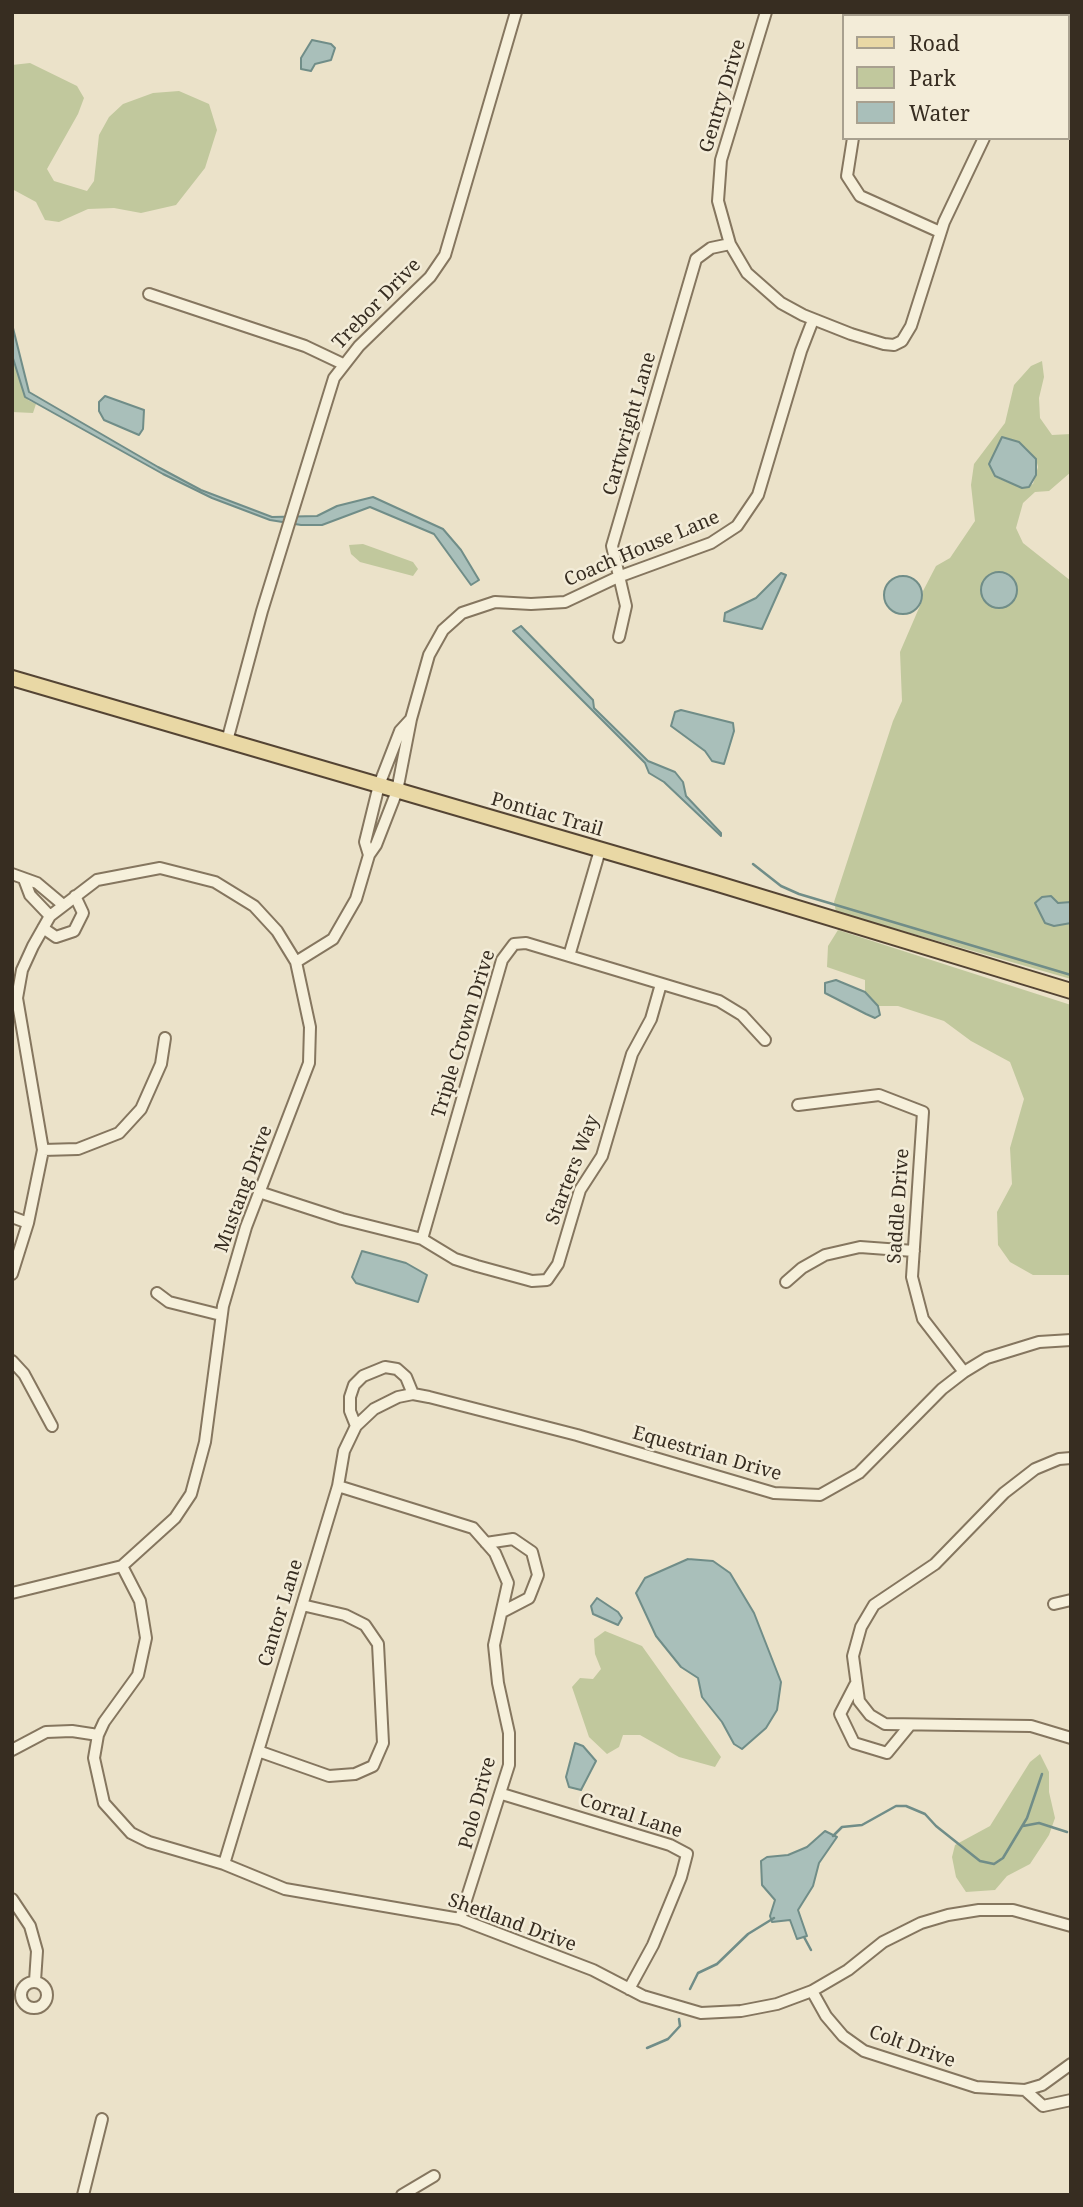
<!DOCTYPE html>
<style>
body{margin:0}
#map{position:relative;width:1083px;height:2207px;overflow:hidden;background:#ebe2c9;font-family:"Noto Serif",serif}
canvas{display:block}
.frame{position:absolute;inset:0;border:14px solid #372d21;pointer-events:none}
.legend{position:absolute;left:842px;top:14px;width:228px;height:126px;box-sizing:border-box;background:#f3ecd8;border:2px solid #a8a08f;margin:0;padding:9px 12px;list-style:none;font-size:21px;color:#372d21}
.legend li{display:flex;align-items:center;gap:14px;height:35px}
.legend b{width:35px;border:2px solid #a8a08f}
</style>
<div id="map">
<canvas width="1083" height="2207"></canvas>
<div class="frame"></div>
<ul class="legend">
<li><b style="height:9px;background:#e9d8a5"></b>Road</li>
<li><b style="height:19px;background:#c1c89d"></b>Park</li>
<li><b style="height:19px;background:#a9bfba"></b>Water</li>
</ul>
</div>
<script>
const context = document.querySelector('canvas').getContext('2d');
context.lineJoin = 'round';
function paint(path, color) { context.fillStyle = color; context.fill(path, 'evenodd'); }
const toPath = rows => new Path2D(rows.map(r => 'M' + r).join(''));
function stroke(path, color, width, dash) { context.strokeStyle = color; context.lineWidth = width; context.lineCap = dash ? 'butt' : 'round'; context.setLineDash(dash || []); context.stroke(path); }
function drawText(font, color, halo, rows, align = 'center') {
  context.font = font + ' "Noto Serif",serif'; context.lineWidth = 5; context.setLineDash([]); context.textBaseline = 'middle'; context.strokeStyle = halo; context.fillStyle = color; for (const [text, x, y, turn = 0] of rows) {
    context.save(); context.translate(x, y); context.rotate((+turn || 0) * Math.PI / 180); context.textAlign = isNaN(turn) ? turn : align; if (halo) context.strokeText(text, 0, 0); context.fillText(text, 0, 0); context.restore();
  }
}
paint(toPath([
 [30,63,77,86,84,98,78,114,47,169,54,181,87,191,94,181,99,135,109,117,123,104,153,93,179,91,209,104,217,130,205,168,176,205,141,213,114,208,88,209,59,222,45,220,36,202,12,189,12,65],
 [12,355,28,400,36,404,33,413,12,412],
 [1042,361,1044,377,1039,398,1040,418,1052,435,1071,434,1071,472,1049,491,1035,492,1023,503,1016,528,1023,543,1071,581,1071,902,1058,903,1065,924,1071,923,1071,979,836,912,834,902,893,721,902,701,900,652,922,601,923,591,936,566,950,558,975,521,971,485,974,464,1005,423,1014,385,1031,366],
 [1025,447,1036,459,1038,467,1033,484,1022,488,995,477,989,464],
 [363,544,413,562,418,569,413,576,360,562,351,554,349,545],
 [838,930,1071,1005,1071,1275,1033,1275,1010,1262,998,1245,997,1212,1012,1184,1010,1148,1024,1099,1010,1062,971,1041,944,1021,898,1006,878,1006,865,992,865,980,827,967,828,946],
 [605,1631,642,1646,721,1757,715,1767,679,1757,640,1735,623,1735,619,1747,607,1754,589,1737,572,1687,580,1678,593,1679,601,1669,595,1654,594,1639],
 [1040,1754,1049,1772,1049,1792,1055,1818,1049,1835,1030,1864,1007,1876,995,1890,966,1892,956,1877,952,1857,955,1845,990,1826,1030,1762]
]), '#c1c89d');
const water = toPath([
 [312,40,331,44,335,48,331,60,315,64,311,71,301,69,301,58,312,40],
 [12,324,29,392,158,467,201,490,272,517,317,516,337,506,373,497,443,529,461,550,479,580,471,585,434,534,370,507,322,525,301,525,270,520,212,498,163,474,25,397,12,355,12,324],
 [105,396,144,410,143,429,139,435,104,420,99,411,99,402,105,396],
 [1002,437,1019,442,1036,459,1036,475,1029,487,1022,488,995,476,989,464,1002,437],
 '981 590a18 18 0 1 1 36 0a18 18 0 1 1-36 0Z',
 [781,573,786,575,762,629,724,621,725,613,756,598,781,573],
 '884 595a19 19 0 1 1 38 0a19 19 0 1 1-38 0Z',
 [521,626,593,700,594,708,648,761,675,772,683,782,686,796,721,833,721,836,664,782,649,773,645,763,513,631,521,626],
 [681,710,733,723,734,731,724,764,712,761,705,751,671,726,675,712,681,710],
 [1051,896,1058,903,1071,902,1071,923,1054,926,1045,923,1035,903,1042,897,1051,896],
 [836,980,865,992,878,1006,880,1015,875,1018,866,1014,825,993,825,983,836,980],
 [362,1251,406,1263,427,1275,418,1302,356,1283,352,1277,362,1251],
 [688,1559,713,1561,730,1573,754,1613,781,1682,777,1710,766,1728,742,1749,734,1744,722,1722,702,1697,698,1678,681,1667,656,1636,636,1593,645,1578,688,1559],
 [597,1598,618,1612,622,1618,618,1625,593,1614,591,1606,597,1598],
 [575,1743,583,1746,596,1761,581,1790,569,1787,566,1777,575,1743],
 [825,1831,837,1837,819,1863,813,1886,798,1910,807,1936,797,1939,790,1920,772,1922,770,1916,775,1900,762,1885,761,1861,767,1857,788,1855,807,1847,825,1831]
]);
paint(water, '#a9bfba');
stroke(water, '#708d88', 2);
stroke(toPath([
 [753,864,781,886,799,894,1071,975],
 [1023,1826,1039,1823,1067,1832],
 [833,1836,842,1827,862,1825,896,1806,906,1806,925,1814,936,1826,980,1861,994,1864,1003,1858,1027,1818,1042,1774],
 [804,1937,811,1950],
 [690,1989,698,1973,717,1964,748,1934,774,1918],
 [647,2048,668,2039,680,2026,679,2019]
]), '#708d88', 2.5);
const minor = toPath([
 [766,12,721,160,718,201,730,244,747,273,781,303,803,315,851,334,884,344,894,345,902,341,911,326,944,222,984,138],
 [888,16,889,12],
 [1036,16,1037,12],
 [853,138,847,176,860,196,940,232],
 [149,294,305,346,343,364],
 [619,637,626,606,612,546,696,259,711,248,730,244],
 [227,741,262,611,334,378,359,346,430,277,445,255,516,12],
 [369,855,365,842,379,785,400,731,411,719],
 [12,874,37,883,62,904],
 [24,879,30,895,50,916],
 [43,928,56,937,74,931,83,913,75,896],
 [569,956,600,850],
 [296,962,333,939,356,899,369,855,376,845,397,791,411,719,429,655,443,630,462,613,495,602,531,604,565,602,618,577,711,543,737,526,758,495,801,351,813,320],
 [798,1105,879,1095,923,1112,912,1277,923,1319,964,1372],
 [43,1150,78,1149,119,1133,141,1109,161,1064,165,1038],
 [259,1192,342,1219,422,1239,455,1259,477,1266,532,1281,547,1280,558,1264,580,1190,602,1156,632,1054,651,1019,661,984],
 [12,1217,28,1223],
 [422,1239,502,960,514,944,526,943,719,1001,742,1015,765,1040],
 [12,1274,28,1223,43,1150,17,998,22,970,33,946,50,916,97,880,160,868,215,882,254,906,277,931,296,962,310,1027,309,1063,246,1227,223,1306,205,1442,191,1494,175,1518,122,1566,12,1593],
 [786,1282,802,1268,825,1255,860,1247,914,1251],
 [157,1293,169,1302,221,1315],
 [12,1361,24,1374,52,1426],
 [356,1426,350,1411,350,1397,354,1385,363,1376,385,1367,397,1369,406,1377,413,1394],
 [1071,1458,1059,1459,1035,1469,1004,1493,935,1564,874,1605,861,1627,853,1656,859,1701,870,1715,885,1724,1031,1726,1071,1738],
 [338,1486,473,1528,495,1553,508,1583,494,1645,498,1683,509,1733,509,1765,460,1919],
 [486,1543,513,1539,532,1552,538,1575,529,1598,504,1611],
 [122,1566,140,1601,146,1638,138,1675,104,1722,98,1735,94,1758,104,1803,131,1833,149,1842,224,1864,285,1889,460,1919,593,1970,643,1996,701,2013,741,2011,777,2004,812,1991,848,1970,883,1942,921,1923,948,1915,979,1910,1013,1910,1071,1926],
 [1054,1604,1071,1600],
 [855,1685,840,1714,854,1743,887,1753,910,1725],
 [12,1750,46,1732,72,1731,98,1735],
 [258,1751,329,1776,355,1774,373,1766,383,1743,378,1644,365,1625,345,1615,302,1605],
 [502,1794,670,1845,687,1854,681,1877,653,1945,629,1989],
 [224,1864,338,1486,344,1451,356,1426,374,1409,398,1397,413,1394,429,1397,577,1435,774,1493,820,1495,859,1473,942,1389,964,1372,987,1358,1039,1342,1071,1340],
 [12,1899,30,1926,37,1951,35,1981],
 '21 1995a13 13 0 1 1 26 0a13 13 0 1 1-26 0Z',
 [812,1991,826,2016,843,2036,864,2051,976,2087,1025,2090,1042,2085,1071,2064],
 [1025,2090,1043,2106,1071,2100],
 [83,2195,102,2119],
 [402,2195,434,2176]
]);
const major = toPath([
 [12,678,715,883,1071,991]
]);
stroke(minor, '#85765f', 14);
stroke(major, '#544433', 18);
stroke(minor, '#f6f0db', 10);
stroke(major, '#e9d8a5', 14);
drawText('19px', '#372d21', '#f3ecd8', [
 ["Gentry Drive",723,96,-73],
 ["Trebor Drive",377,304,-46],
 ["Cartwright Lane",630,424,-74],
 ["Coach House Lane",642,549,-23],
 ["Pontiac Trail",547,815,16],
 ["Triple Crown Drive",464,1034,-73],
 ["Starters Way",573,1170,-69],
 ["Mustang Drive",244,1189,-70],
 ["Saddle Drive",899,1206,-86],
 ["Equestrian Drive",707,1454,16],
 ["Cantor Lane",281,1613,-73],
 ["Polo Drive",478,1803,-75],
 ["Corral Lane",631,1816,18],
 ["Shetland Drive",512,1923,20],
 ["Colt Drive",912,2047,20]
]);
</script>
